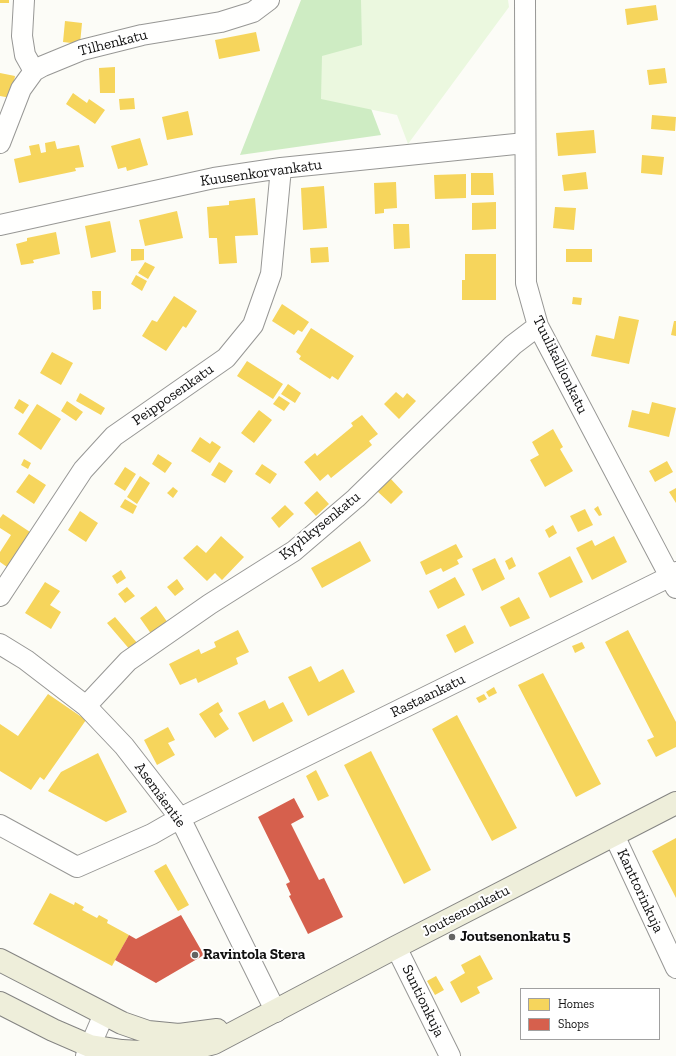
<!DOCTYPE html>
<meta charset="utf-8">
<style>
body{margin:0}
#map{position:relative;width:676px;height:1056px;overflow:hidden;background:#fcfcf7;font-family:"Zilla Slab",serif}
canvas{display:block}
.legend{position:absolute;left:520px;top:988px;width:140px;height:52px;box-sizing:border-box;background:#fff;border:1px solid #a0a0a0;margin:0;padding:5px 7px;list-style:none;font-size:12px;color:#111}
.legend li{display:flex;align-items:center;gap:8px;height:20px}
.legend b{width:20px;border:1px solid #a0a0a0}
</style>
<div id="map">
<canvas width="676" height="1056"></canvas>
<ul class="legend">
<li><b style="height:11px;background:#f6d55c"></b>Homes</li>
<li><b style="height:11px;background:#d6604d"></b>Shops</li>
</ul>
</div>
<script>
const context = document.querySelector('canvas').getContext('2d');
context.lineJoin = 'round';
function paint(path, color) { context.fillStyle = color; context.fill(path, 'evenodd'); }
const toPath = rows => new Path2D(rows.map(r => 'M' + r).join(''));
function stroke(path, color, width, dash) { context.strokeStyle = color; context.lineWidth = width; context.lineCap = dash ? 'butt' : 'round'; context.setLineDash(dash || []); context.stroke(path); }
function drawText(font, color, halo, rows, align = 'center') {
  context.font = font + ' "Zilla Slab",serif'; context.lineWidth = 4; context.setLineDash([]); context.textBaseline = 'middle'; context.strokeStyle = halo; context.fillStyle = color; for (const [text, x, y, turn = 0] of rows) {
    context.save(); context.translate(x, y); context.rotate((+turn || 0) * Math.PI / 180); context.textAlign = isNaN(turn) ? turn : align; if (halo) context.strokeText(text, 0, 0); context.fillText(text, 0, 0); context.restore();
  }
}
paint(toPath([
 [301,0,416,0,356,69,381,135,240,155]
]), '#ceecc3');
paint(toPath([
 [361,0,508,0,509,7,408,144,397,115,321,99,322,56,362,45]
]), '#ebf8df');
paint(toPath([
 [0,0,9,0,9,3,0,3],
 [656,5,658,20,627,25,625,9],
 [65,21,82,23,80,44,63,42],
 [256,32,260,51,219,59,215,40],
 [115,67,115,93,100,93,99,68],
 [665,68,667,83,649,85,647,70],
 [0,73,15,76,11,98,0,96],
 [73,93,87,103,89,99,105,110,95,124,66,104],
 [134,98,135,109,120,110,119,99],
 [188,111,193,135,167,140,162,117],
 [652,115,676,117,675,131,651,129],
 [594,130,596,153,558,156,556,133],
 [140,138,148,165,127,171,126,167,118,169,111,146],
 [55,141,57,149,79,145,84,167,75,168,76,171,19,183,14,159,31,155,29,146,39,144,41,153,46,152,45,143],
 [642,155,664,157,662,175,641,173],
 [586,172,588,189,564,191,562,175],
 [471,173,493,173,494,195,471,195],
 [466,174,466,198,435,199,434,175],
 [396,182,397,208,384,209,384,213,375,214,374,183],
 [324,186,327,228,303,230,301,188],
 [255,198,258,235,235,236,237,263,219,264,217,238,209,238,207,207,229,205,229,201],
 [496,202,496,229,472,230,472,203],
 [555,207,576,208,574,230,553,228],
 [177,211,183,238,145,246,139,220],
 [110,221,116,252,91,258,85,226],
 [393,224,409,224,410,248,394,249],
 [56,232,60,254,33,260,34,263,21,265,16,244,27,241,27,238],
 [328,247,329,262,311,263,310,248],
 [131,249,144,249,144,260,131,261],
 [566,249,592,249,592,262,566,262],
 [465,254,496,254,496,300,462,300,462,280,465,280],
 [145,262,155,267,148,279,138,273],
 [136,275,147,281,142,291,131,284],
 [92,291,101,291,101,309,93,310],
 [174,296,197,311,186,328,183,326,166,351,142,336,152,320,157,322],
 [573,297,582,298,581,305,572,304],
 [282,304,309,322,302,332,298,330,294,335,272,321],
 [619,316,639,320,629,364,591,356,596,335,614,339],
 [674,321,676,321,676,336,671,335],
 [311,328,354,356,338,380,332,376,330,379,299,359,301,356,296,352],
 [52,352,73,363,61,385,40,373],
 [247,361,283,384,273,399,237,376],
 [288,384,301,393,295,403,281,394],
 [396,392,403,398,407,393,416,401,399,419,384,404],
 [80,393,105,408,101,415,76,401],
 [279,396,290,403,284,411,273,404],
 [19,399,29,405,23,414,14,408],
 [67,401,83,412,76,421,61,411],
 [652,402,676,408,669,437,628,427,632,410,649,414],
 [37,404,61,419,41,450,18,434],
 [259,410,272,420,254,443,241,433],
 [362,415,378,434,369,441,372,445,331,478,328,474,320,481,304,462,315,453,317,456,353,426,351,423],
 [553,429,563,447,560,449,573,471,545,487,530,460,539,455,532,442],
 [200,437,210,444,212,441,221,447,210,463,191,451],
 [158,454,172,463,165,473,152,464],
 [24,459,31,463,28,469,21,465],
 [667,461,673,472,655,482,649,471],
 [219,462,233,471,225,483,211,475],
 [262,464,277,474,270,484,255,474],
 [125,467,136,474,125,491,114,484],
 [29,474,46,485,34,504,16,492],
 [140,476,150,483,137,504,127,497],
 [390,478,403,492,391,504,377,491],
 [173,487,178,491,173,498,167,493],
 [676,488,676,503,669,492],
 [317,491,329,504,316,516,304,503],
 [125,499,137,506,133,514,120,507],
 [285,505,294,514,279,528,271,518],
 [598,506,602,515,599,516,594,509],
 [585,509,593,525,578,532,570,516],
 [80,511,98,523,86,542,68,530],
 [3,514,30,532,7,567,0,562,0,552,11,535,0,528,0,518],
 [553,525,557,533,549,538,545,530],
 [221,536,244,557,222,580,215,573,207,581,183,558,197,545,206,553],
 [614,536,627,562,592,580,576,548,592,540,595,546],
 [360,541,371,561,322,588,311,568],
 [456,544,463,557,457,560,459,564,443,572,441,568,426,575,420,562],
 [570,556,583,582,550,598,538,573],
 [512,557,516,566,509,570,505,561],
 [495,558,505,579,482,591,472,569],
 [121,570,126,578,117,584,112,576],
 [455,577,465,595,438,609,429,591],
 [177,579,184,589,175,596,167,587],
 [45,582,60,591,50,605,61,612,51,629,25,613],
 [127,587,135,596,125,603,118,594],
 [519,597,530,618,510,627,500,607],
 [156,606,168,623,152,635,140,618],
 [115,617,138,644,131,651,107,623],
 [465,625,474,643,455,653,446,635],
 [238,630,249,652,236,658,238,664,198,683,196,678,180,685,169,664,199,649,201,654,216,647,214,642],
 [628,630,676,722,676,747,656,757,647,740,654,737,605,642],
 [582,642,585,648,575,653,572,646],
 [311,666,319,682,343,669,355,692,308,716,288,677],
 [543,673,601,784,576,797,518,685],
 [494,687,497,693,489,697,486,692],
 [48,694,86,720,44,780,40,777,31,790,0,771,0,724,18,736],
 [484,694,487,699,479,703,476,698],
 [265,700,269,709,283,702,293,721,253,742,238,713],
 [218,702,223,711,219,714,229,729,215,738,199,714],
 [457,715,517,828,492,841,432,729],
 [168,727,175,740,168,743,175,755,157,765,144,740],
 [371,751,431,870,404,884,344,765],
 [98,753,127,812,106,822,48,791,61,772],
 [316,770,329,796,318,801,306,776],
 [676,838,676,898,652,851],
 [166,864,189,905,178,911,154,871],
 [50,893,74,905,75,902,84,907,82,910,97,918,99,915,108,920,107,923,129,935,112,966,33,924],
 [480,955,493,979,477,987,480,993,461,1003,450,982,465,973,461,965],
 [436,976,444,990,435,995,427,981]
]), '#f6d55c');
paint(toPath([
 [294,798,304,817,291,824,319,880,324,878,343,917,308,934,289,896,291,895,286,884,290,882,258,817],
 [181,915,204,955,156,983,115,960,129,935,136,939]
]), '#d6604d');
const minor = toPath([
 [24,0,22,36,25,55,34,71],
 [525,0,526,283,538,326,676,588],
 [0,143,21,89,34,71,43,66,82,50,142,35,221,22,253,12,269,0],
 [0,225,214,178,281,168,525,143],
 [0,596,83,470,114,436,226,358,253,325,271,274,281,168],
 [0,644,26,660,86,706,124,746,180,818,276,1012],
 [86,706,128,661,210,604,294,551,356,498,513,345,538,326],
 [0,825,77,867,152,834,180,818,669,577,676,572],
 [614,835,676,968],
 [396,947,450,1056],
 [86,1056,104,1014]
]);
const major = toPath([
 [0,960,122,1023,148,1032,179,1035,217,1030],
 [0,1003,53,1030,90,1046,122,1051,158,1053,184,1051,214,1043,396,947,676,803]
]);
stroke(minor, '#979795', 22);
stroke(major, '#848482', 24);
stroke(minor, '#fffffe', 20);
stroke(major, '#eeeeda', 22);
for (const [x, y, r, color] of [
 [452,937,4,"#636362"],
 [195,955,4,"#636362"]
]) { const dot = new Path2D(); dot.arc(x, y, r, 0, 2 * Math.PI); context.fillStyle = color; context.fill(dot); stroke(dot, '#fff', 1.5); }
drawText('15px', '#111', '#fff', [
 ["Tilhenkatu",113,43,-14],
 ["Kuusenkorvankatu",261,173,-8],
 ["Tuulikallionkatu",560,365,64],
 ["Peipposenkatu",173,395,-35],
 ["Kyyhkysenkatu",320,526,-39],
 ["Rastaankatu",428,696,-26],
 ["Asemäentie",160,795,54],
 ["Kanttorinkuja",640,891,65],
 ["Joutsenonkatu",466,911,-27],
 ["Suntionkuja",423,1001,64]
]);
drawText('bold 15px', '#111', '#fff', [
 ["Joutsenonkatu 5",460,937],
 ["Ravintola Stera",203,955]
], 'left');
</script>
